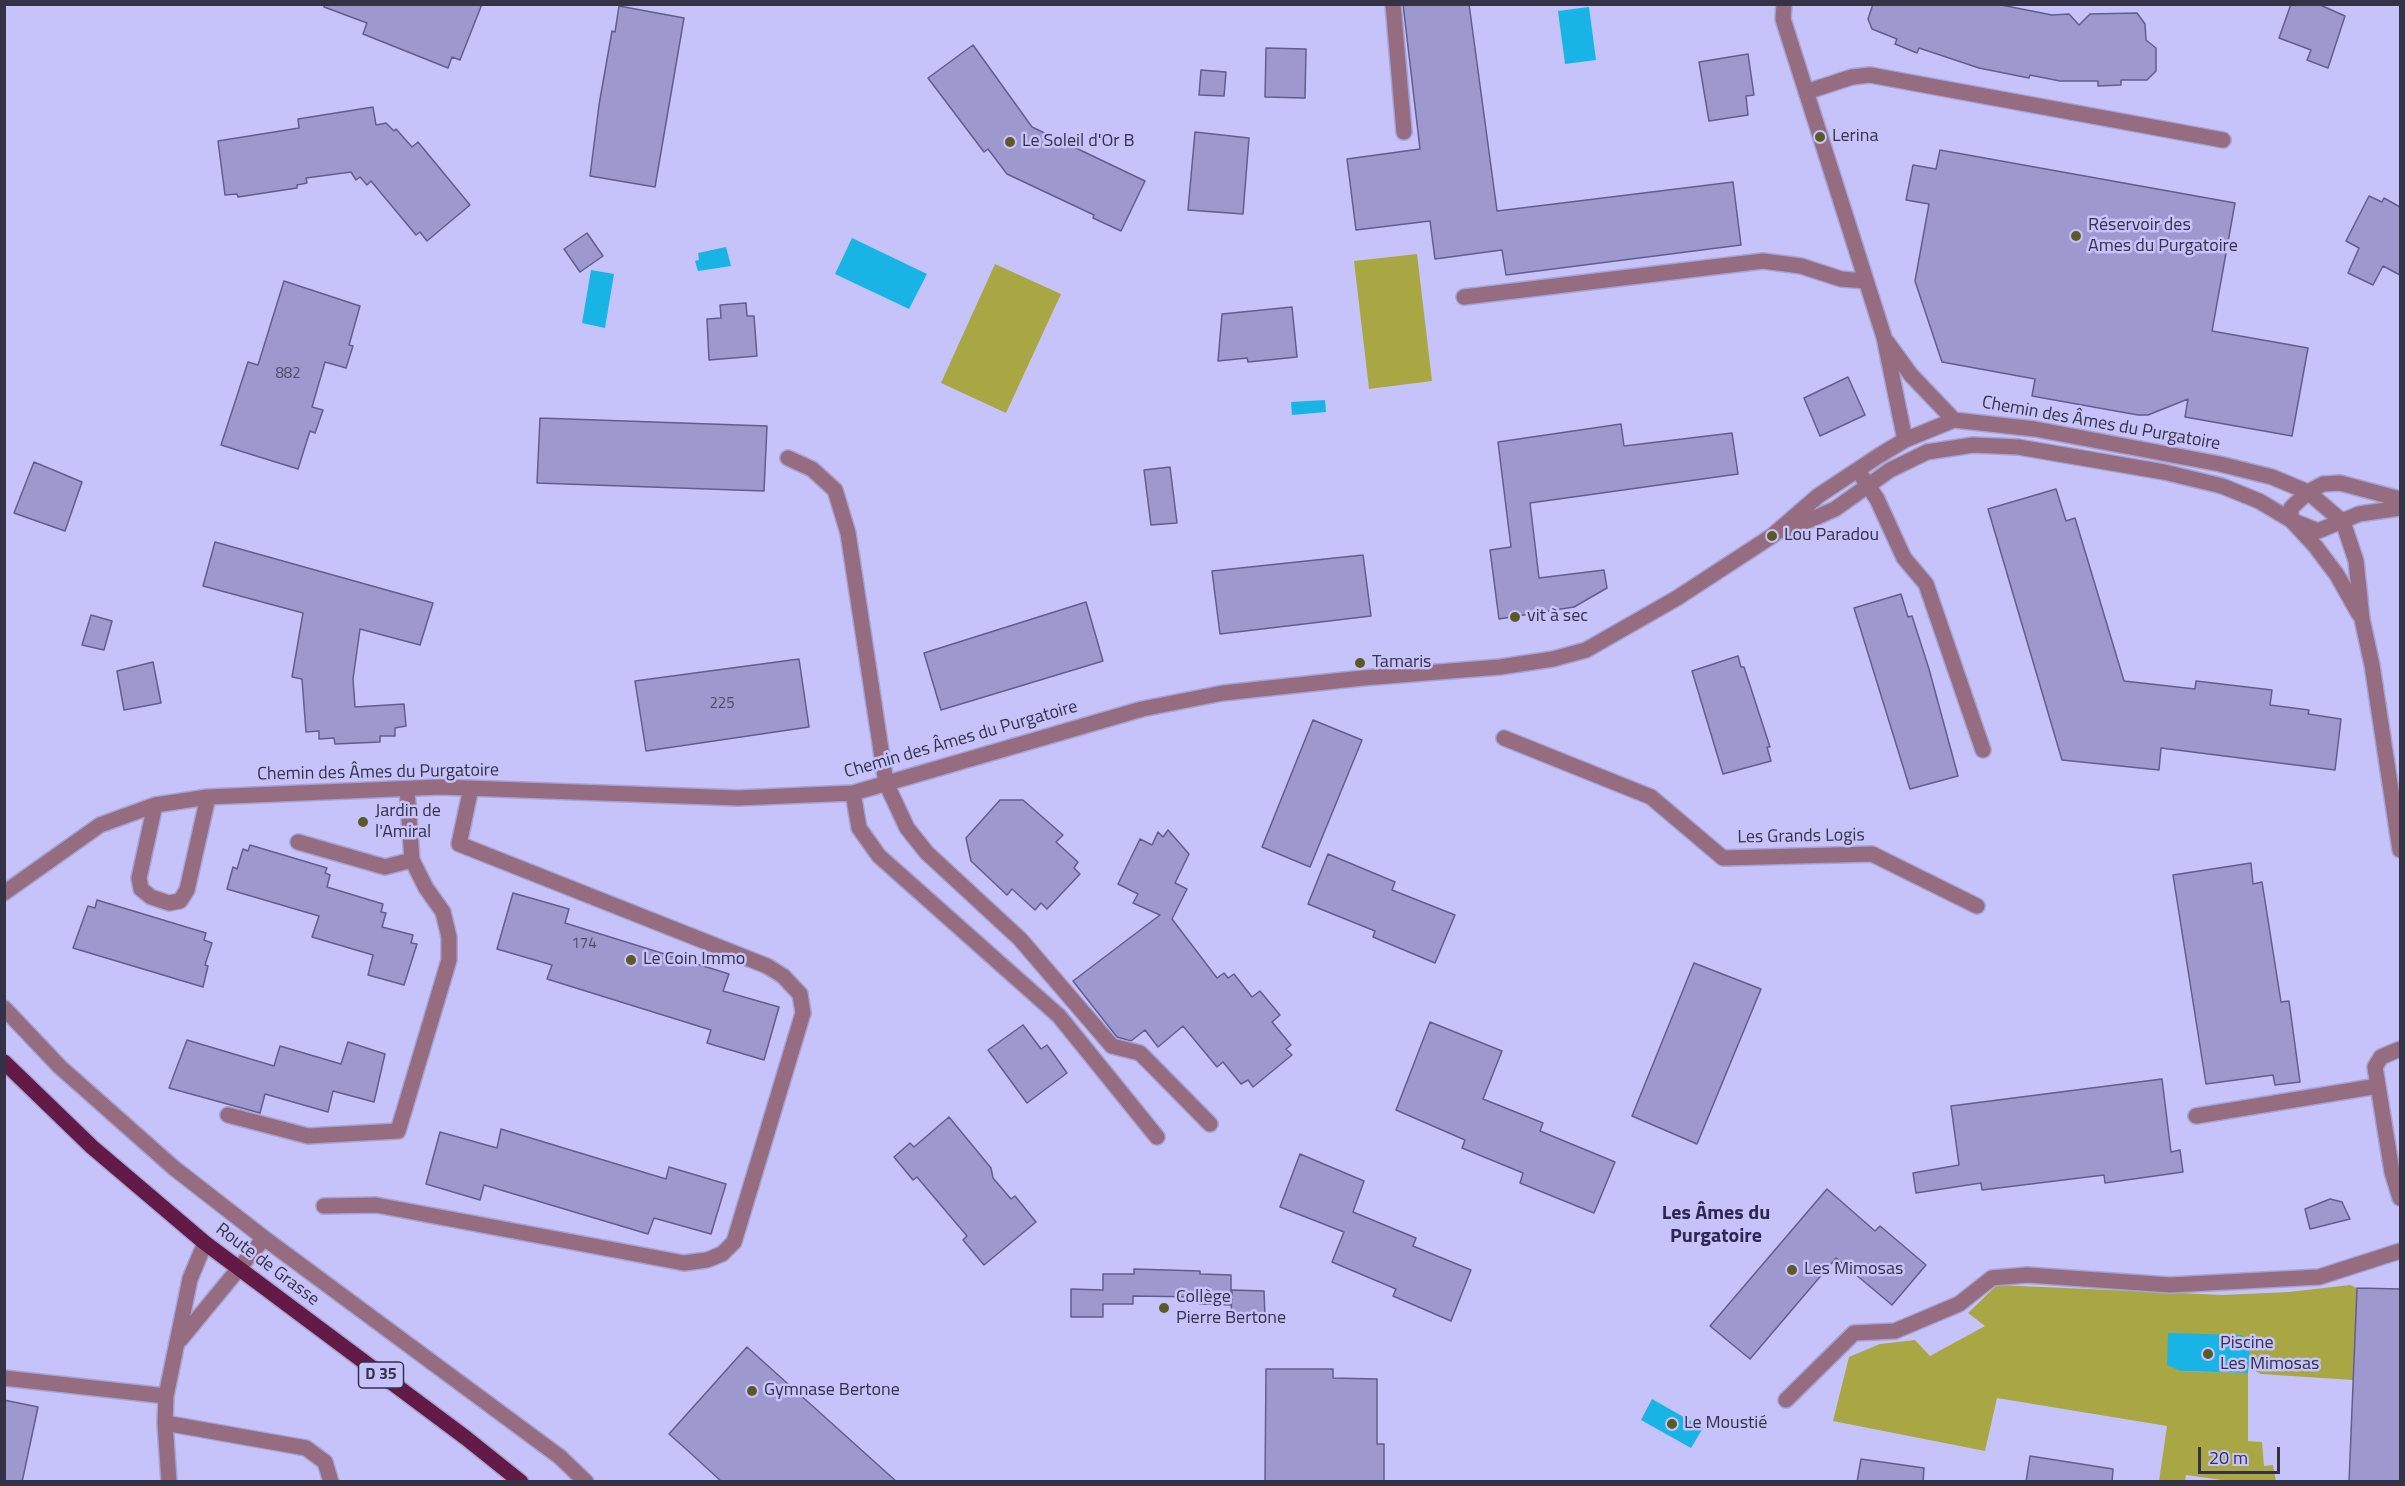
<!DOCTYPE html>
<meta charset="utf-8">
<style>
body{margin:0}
#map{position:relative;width:2405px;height:1486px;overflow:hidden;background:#c6c3fa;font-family:"Titillium Web",sans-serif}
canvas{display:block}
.frame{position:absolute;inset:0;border:6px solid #333247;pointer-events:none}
.scale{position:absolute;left:2198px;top:1447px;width:82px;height:27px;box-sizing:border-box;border:3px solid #333247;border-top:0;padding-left:8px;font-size:18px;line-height:21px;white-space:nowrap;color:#333247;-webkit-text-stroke:4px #c6c3fa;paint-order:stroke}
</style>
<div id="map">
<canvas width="2405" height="1486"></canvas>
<div class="frame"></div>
<div class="scale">20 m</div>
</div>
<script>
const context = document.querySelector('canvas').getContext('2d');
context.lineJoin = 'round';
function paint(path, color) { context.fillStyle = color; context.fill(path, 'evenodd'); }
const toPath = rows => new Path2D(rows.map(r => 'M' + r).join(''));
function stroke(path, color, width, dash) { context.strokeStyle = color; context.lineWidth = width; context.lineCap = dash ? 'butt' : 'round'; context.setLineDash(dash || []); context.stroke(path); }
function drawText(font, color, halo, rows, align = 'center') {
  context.font = font + ' "Titillium Web",sans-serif'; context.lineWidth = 5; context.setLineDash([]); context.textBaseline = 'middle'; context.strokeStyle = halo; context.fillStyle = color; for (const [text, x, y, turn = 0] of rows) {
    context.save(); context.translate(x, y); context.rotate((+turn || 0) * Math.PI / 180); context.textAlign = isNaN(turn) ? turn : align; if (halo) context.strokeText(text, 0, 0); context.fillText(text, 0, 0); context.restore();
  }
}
paint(toPath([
 [1417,254,1432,381,1369,389,1354,261],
 [995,264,1061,294,1006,413,941,383],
 [1997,1285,2223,1295,2289,1292,2350,1285,2357,1288,2353,1380,2261,1374,2248,1367,2250,1344,2181,1371,2248,1373,2248,1441,2262,1442,2264,1466,2273,1465,2276,1481,2229,1481,2186,1475,2185,1481,2159,1481,2167,1426,1997,1398,1985,1451,1833,1421,1849,1357,1880,1344,1915,1340,1930,1356,1985,1326,1968,1313]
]), '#a9a743');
paint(toPath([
 [1589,7,1596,60,1565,64,1558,11],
 [852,238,927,274,909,309,835,274],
 [726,247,731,266,698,271,695,261,699,260,698,253],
 [591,270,614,274,605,328,582,323],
 [1325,400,1326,412,1292,415,1291,402],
 [2168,1333,2241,1335,2250,1344,2248,1373,2181,1371,2167,1365],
 [1652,1399,1703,1428,1691,1448,1641,1420]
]), '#19b4e6');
const building = toPath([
 [325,4,482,4,460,60,452,57,448,68,363,34,367,23,324,7,325,4],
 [1403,4,1469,4,1497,211,1733,182,1741,245,1506,275,1502,250,1435,259,1430,221,1356,230,1347,159,1420,149,1403,4],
 [1873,4,1996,4,2052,15,2069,14,2079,25,2090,14,2137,13,2145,24,2146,40,2156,48,2156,71,2147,80,2121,80,2121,85,2098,86,2098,81,2060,81,2030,75,2029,78,1979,68,1919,48,1917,53,1895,44,1897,39,1872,29,1868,19,1873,4],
 [2291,4,2318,4,2345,16,2328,68,2307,60,2311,50,2279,38,2291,4],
 [619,6,684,18,655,187,590,176,599,105,612,31,615,32,619,6],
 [973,45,1032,127,1145,181,1121,231,1093,218,1094,215,1007,174,988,149,984,152,928,78,973,45],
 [1266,48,1306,49,1305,98,1265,97,1266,48],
 [1748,54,1754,95,1746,96,1748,115,1709,121,1699,62,1748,54],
 [1201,70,1226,72,1224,96,1199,95,1201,70],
 [373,107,376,125,386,123,394,131,396,129,412,147,418,142,470,205,427,241,420,232,416,235,371,181,367,185,360,177,356,180,351,172,306,178,307,183,297,185,297,188,238,197,237,194,225,195,218,141,299,128,298,119,373,107],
 [1195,132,1249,138,1243,214,1188,210,1195,132],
 [1940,150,2235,203,2212,331,2308,348,2292,436,2185,417,2188,399,2148,415,2138,415,2032,396,2035,379,1942,362,1915,281,1929,204,1906,200,1913,165,1936,169,1940,150],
 [2369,196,2382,202,2384,198,2400,207,2400,275,2383,266,2373,285,2348,273,2359,248,2346,241,2369,196],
 [587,233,603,256,580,272,564,249,587,233],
 [284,281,360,306,349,345,353,346,346,368,325,362,312,407,323,410,315,433,310,431,298,469,221,445,248,362,258,365,284,281],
 [746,303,747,316,754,316,757,356,709,360,707,319,721,318,720,305,746,303],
 [1292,307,1297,357,1248,362,1247,358,1218,361,1222,314,1292,307],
 [1848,377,1865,415,1820,436,1804,398,1848,377],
 [540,418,767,426,764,491,537,483,540,418],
 [1621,424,1624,446,1732,433,1738,474,1530,503,1539,578,1604,570,1607,588,1574,607,1499,619,1490,550,1511,547,1498,442,1621,424],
 [34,462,82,482,65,531,14,513,34,462],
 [1170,467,1177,523,1151,525,1144,470,1170,467],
 [2056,489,2066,521,2075,518,2124,681,2195,689,2196,681,2272,690,2270,705,2309,710,2308,714,2341,719,2335,770,2161,748,2159,770,2062,760,1988,509,2056,489],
 [215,542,433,603,420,645,360,629,353,679,355,707,404,704,406,726,395,728,395,736,380,736,380,742,335,744,334,738,319,739,319,731,306,732,302,679,292,677,303,613,203,586,215,542],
 [1363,555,1371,616,1220,634,1212,571,1363,555],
 [1901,594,1908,617,1912,616,1929,669,1958,776,1910,789,1854,608,1901,594],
 [1086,602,1103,661,941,710,924,653,1086,602],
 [91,615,112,621,104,650,82,645,91,615],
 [1738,656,1741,667,1744,667,1770,747,1767,747,1771,761,1723,774,1692,671,1738,656],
 [799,659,809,727,646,751,635,681,799,659],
 [153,662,161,703,124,710,117,671,153,662],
 [1313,720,1362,740,1310,867,1262,847,1313,720],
 [1000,800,1023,800,1063,835,1056,842,1078,862,1074,868,1080,874,1047,909,1041,903,1035,910,1012,889,1007,895,971,861,966,838,1000,800],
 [1168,830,1189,854,1175,883,1187,889,1172,919,1217,978,1224,973,1228,978,1234,974,1252,997,1260,991,1280,1015,1272,1022,1291,1045,1286,1049,1292,1055,1253,1087,1248,1080,1241,1084,1223,1062,1217,1067,1183,1026,1158,1047,1145,1030,1131,1041,1117,1037,1073,981,1160,915,1133,903,1138,894,1118,884,1140,839,1152,845,1158,832,1163,837,1168,830],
 [250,845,327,868,325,873,330,875,327,887,383,904,381,912,386,913,382,927,413,935,411,943,417,944,404,985,368,975,373,955,312,937,319,916,227,889,233,867,237,869,243,849,248,851,250,845],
 [1328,854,1395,882,1392,890,1455,915,1435,963,1373,937,1375,931,1308,904,1328,854],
 [2251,863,2253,884,2262,882,2281,1002,2289,1001,2300,1082,2275,1085,2273,1075,2206,1084,2173,875,2251,863],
 [513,893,569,909,565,923,729,974,723,991,779,1007,764,1060,707,1043,711,1030,547,979,552,965,497,949,513,893],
 [97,900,206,933,204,940,212,943,205,965,208,966,203,987,73,948,88,906,95,908,97,900],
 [1694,963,1761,989,1697,1144,1632,1116,1694,963],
 [1430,1022,1502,1051,1483,1099,1543,1123,1540,1131,1615,1162,1594,1213,1520,1183,1523,1173,1462,1148,1465,1140,1396,1110,1430,1022],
 [1023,1025,1041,1049,1047,1045,1067,1073,1027,1103,988,1050,1023,1025],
 [187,1040,274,1066,280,1046,341,1064,348,1042,385,1054,374,1102,333,1091,328,1112,265,1094,260,1113,169,1088,187,1040],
 [2162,1079,2171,1152,2180,1150,2183,1172,2105,1183,2104,1175,1982,1190,1981,1183,1916,1193,1913,1173,1959,1165,1951,1106,2162,1079],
 [949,1117,991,1168,993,1178,1011,1199,1015,1196,1036,1222,984,1265,963,1240,967,1236,917,1177,913,1180,894,1157,910,1143,914,1147,949,1117],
 [501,1129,666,1179,669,1167,726,1184,711,1234,654,1218,648,1234,484,1185,480,1200,426,1184,440,1132,497,1148,501,1129],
 [1300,1154,1364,1181,1353,1212,1416,1238,1413,1246,1471,1270,1451,1321,1393,1296,1396,1289,1332,1262,1344,1232,1280,1207,1300,1154],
 [1827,1189,1875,1231,1880,1226,1926,1265,1892,1305,1836,1258,1750,1359,1710,1326,1827,1189],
 [2330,1199,2342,1202,2350,1219,2310,1229,2305,1209,2330,1199],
 [1134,1269,1200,1271,1200,1274,1231,1275,1231,1305,1200,1304,1200,1297,1133,1296,1133,1304,1103,1304,1103,1317,1071,1317,1071,1289,1103,1290,1103,1274,1134,1274,1134,1269],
 [2357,1288,2400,1289,2400,1482,2349,1482,2357,1288],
 [1232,1290,1264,1291,1265,1318,1231,1318,1232,1290],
 [747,1347,897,1482,722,1482,686,1449,669,1434,747,1347],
 [1266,1369,1333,1369,1333,1378,1377,1379,1377,1444,1384,1444,1384,1482,1265,1482,1266,1369],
 [4,1400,38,1407,22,1482,4,1482,4,1400],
 [2030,1456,2113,1469,2112,1482,2026,1482,2030,1456],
 [1861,1459,1924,1468,1923,1482,1857,1482,1861,1459]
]);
paint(building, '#9d99ce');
stroke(building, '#625d8e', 1.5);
const minor = toPath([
 [1393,4,1404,132],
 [1784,4,1783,19,1884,337,1905,440],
 [1806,92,1852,77,1870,75,2223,140],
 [1464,297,1763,261,1801,266,1841,279,1866,281],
 [1887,342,1911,375,1954,420],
 [788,458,812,469,835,490,848,533,886,783,907,828,927,853,1020,939,1112,1046,1140,1053,1210,1124],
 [1863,478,1877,499,1904,558,1926,584,1983,750],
 [2400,499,2340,483,2323,484,2308,492,2291,508,2291,520,2318,531,2359,514,2400,508],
 [1785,531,1835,509,1890,470,1927,452,1973,445,2018,447,2164,472,2222,486,2259,501,2291,520,2316,547,2337,575,2359,614],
 [1504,738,1651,797,1723,858,1872,854,1977,906],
 [853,793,859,828,879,856,1059,1016,1157,1137],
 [155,805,139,878,141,889,151,897,169,903,180,901,187,890,208,797],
 [298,842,385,867,412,860],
 [4,893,100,825,155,805,208,797,440,787,738,798,853,793,1142,709,1223,693,1363,678,1500,667,1553,659,1586,650,1677,598,1772,536,1818,496,1880,455,1905,440,1954,420,2035,429,2220,464,2272,477,2308,492,2343,522,2356,561,2362,619,2372,665,2400,850],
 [4,1008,60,1067,174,1168,264,1238,560,1457,586,1482],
 [2400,1049,2381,1057,2375,1067,2392,1172,2400,1198],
 [228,1115,308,1136,398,1131,449,960,449,937,443,912,426,888,412,860,407,789],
 [2196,1116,2378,1086],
 [324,1206,376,1205,684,1263,707,1260,722,1254,734,1242,803,1013,800,994,783,976,767,966,459,844,471,788],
 [180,1340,264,1238],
 [4,1378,166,1396],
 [1786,1400,1854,1333,1895,1331,1959,1304,1992,1278,2027,1275,2170,1285,2319,1277,2400,1251],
 [165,1423,306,1448,325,1462,331,1482],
 [169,1482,165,1423,166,1396,190,1279,205,1243]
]);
const major = toPath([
 [4,1062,92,1147,205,1243,466,1438,521,1482]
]);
stroke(minor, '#a6a3d3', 18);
stroke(major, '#a6a3d3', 18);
stroke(minor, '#966c81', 15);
stroke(major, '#631a46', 15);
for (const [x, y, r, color] of [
 [1820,137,6,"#5b5a26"],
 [1010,142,6,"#5b5a26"],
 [2076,236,6,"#5b5a26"],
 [1772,536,6,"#5b5a26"],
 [1515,617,6,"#5b5a26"],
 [1360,663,6,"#5b5a26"],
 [363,822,6,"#5b5a26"],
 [631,960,6,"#5b5a26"],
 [1792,1270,6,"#5b5a26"],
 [1164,1308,6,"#5b5a26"],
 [2208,1354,6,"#5b5a26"],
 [752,1391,6,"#5b5a26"],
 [1672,1424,6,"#5b5a26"]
]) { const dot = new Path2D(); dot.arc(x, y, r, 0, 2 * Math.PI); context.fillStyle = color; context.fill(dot); stroke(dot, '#c6c3fa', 2); }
drawText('15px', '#4e4c69', null, [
 ["882",288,374],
 ["225",722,704],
 ["174",584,944]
]);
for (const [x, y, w] of [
 [381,1375,45]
]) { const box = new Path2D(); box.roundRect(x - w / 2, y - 13, w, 26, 4.5); context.fillStyle = '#c6c3fa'; context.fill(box); stroke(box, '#333247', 1.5); }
drawText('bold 16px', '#333247', null, [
 ["D 35",381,1375]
]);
drawText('18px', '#333247', '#c6c3fa', [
 ["Lerina",1832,137],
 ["Le Soleil d'Or B",1022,142],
 ["Réservoir des",2088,226],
 ["Ames du Purgatoire",2088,247],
 ["Lou Paradou",1784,536],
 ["vit à sec",1527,617],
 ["Tamaris",1372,663],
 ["Jardin de",375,812],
 ["l'Amiral",375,833],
 ["Le Coin Immo",643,960],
 ["Les Mimosas",1804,1270],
 ["Collège",1176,1298],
 ["Pierre Bertone",1176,1319],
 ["Piscine",2220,1344],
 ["Les Mimosas",2220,1365],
 ["Gymnase Bertone",764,1391],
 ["Le Moustié",1684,1424]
], 'left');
drawText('18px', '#333247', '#c6c3fa', [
 ["Chemin des Âmes du Purgatoire",2101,424,10],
 ["Chemin des Âmes du Purgatoire",961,740,-16],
 ["Chemin des Âmes du Purgatoire",378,773,-1],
 ["Les Grands Logis",1801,837,-1],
 ["Route de Grasse",267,1265,37]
]);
drawText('bold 20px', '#2d2753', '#c6c3fa', [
 ["Les Âmes du",1716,1214],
 ["Purgatoire",1716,1237]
]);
</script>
